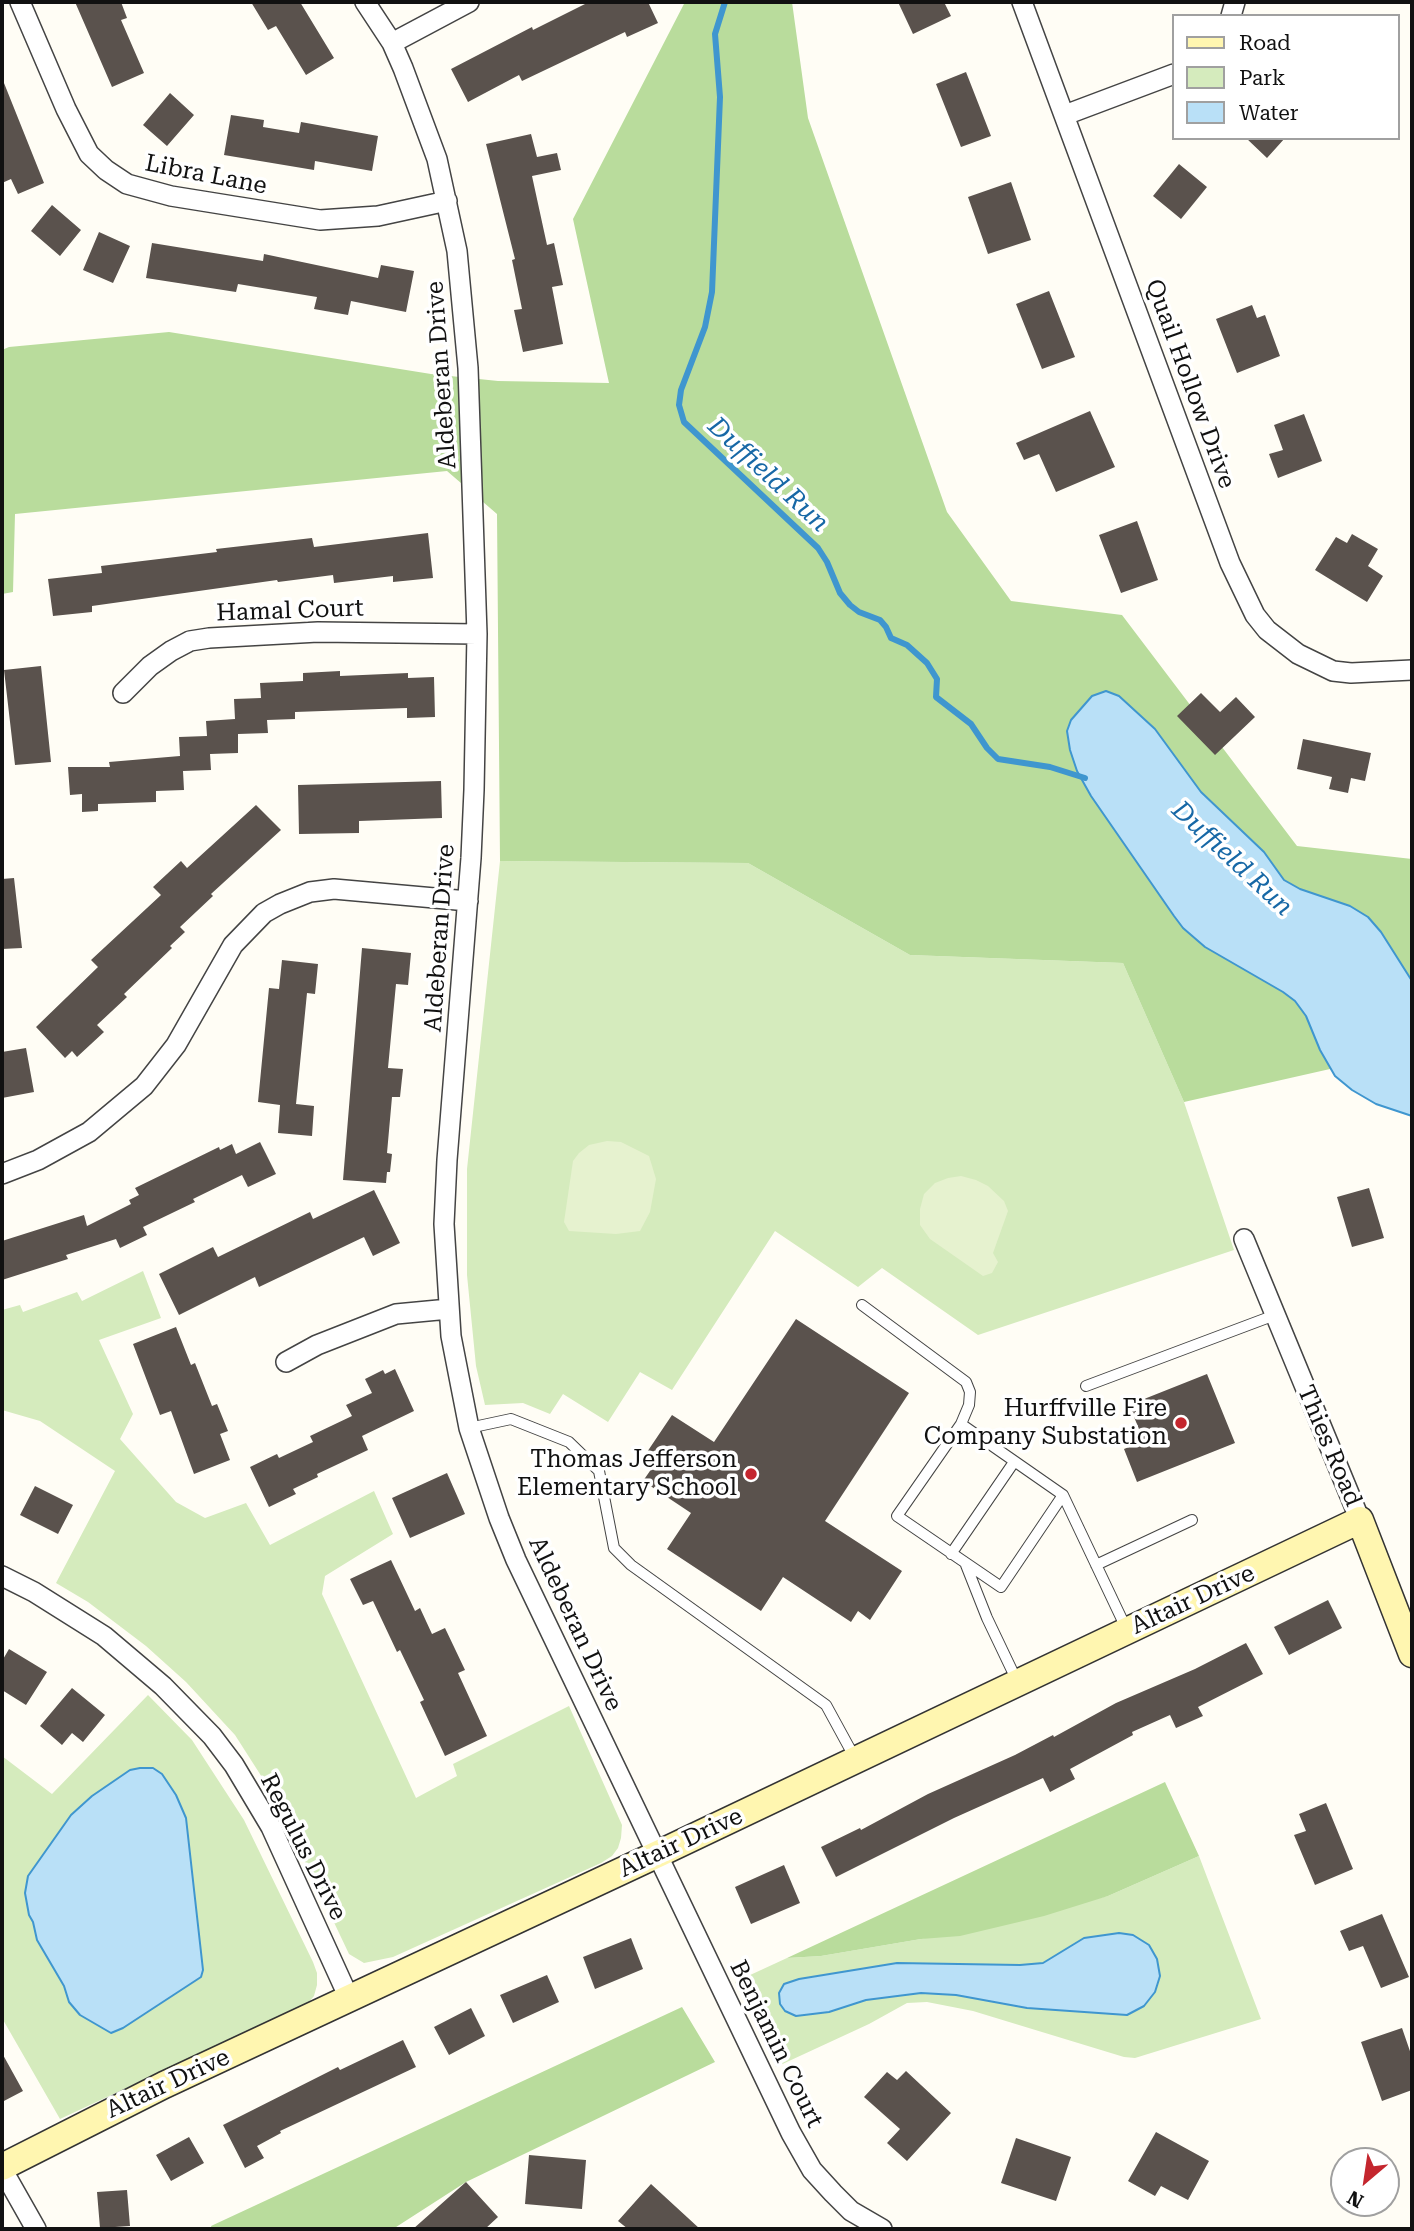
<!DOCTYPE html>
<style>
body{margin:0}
#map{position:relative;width:1414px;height:2231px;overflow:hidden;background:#fffdf5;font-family:"Roboto Serif",serif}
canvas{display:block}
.frame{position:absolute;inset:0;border:4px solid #111;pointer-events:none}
.legend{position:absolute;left:1172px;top:14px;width:228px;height:126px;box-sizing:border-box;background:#fff;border:2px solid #a0a0a0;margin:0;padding:9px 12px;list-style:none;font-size:21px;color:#111}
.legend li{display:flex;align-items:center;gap:14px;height:35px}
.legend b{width:35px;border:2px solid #a0a0a0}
.north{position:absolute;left:1330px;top:2147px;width:70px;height:70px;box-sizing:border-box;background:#fff;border:2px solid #a0a0a0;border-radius:50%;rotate:209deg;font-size:19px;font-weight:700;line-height:28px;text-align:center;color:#111}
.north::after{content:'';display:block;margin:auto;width:24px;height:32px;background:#c4262e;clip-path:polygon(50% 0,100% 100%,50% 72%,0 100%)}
</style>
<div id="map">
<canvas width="1414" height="2231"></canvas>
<div class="frame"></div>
<ul class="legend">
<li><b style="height:9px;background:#fff6b0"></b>Road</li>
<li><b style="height:19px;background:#d5ebbd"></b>Park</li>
<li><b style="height:19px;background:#b9e0f7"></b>Water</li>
</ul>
<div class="north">N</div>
</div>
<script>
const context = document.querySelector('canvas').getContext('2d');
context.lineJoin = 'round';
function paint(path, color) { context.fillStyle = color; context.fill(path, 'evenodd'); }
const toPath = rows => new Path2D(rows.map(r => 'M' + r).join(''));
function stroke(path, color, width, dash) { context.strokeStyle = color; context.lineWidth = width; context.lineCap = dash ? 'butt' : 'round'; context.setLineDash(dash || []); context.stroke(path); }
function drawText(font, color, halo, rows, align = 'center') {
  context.font = font + ' "Roboto Serif",serif'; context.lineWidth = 7; context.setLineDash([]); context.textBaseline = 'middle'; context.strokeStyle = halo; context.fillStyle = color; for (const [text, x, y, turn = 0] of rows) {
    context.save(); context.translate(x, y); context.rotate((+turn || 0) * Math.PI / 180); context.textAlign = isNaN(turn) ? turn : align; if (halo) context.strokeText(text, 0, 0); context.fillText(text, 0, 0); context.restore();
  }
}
paint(toPath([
 [500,861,748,863,910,955,1123,963,1184,1102,1234,1250,978,1335,882,1268,858,1287,775,1231,672,1390,640,1372,608,1422,563,1394,550,1414,523,1403,485,1405,476,1366,467,1275,467,1169],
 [143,1271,161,1318,99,1340,133,1414,120,1439,176,1502,205,1518,246,1503,270,1545,374,1491,393,1534,325,1576,322,1594,416,1798,457,1776,453,1764,569,1706,622,1825,621,1838,618,1848,612,1856,601,1863,393,1957,364,1963,349,1954,274,1796,235,1735,186,1682,146,1646,88,1602,56,1583,115,1471,40,1421,2,1410,2,1310,20,1305,23,1312,77,1292,82,1301],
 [148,1695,192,1740,244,1820,313,1962,317,1973,317,1985,314,1996,308,2003,60,2119,2,2018,2,1756,52,1794],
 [1199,1856,1261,2019,1135,2058,1124,2057,973,2011,927,2002,907,2003,869,2024,776,2067,735,1982,787,1958,821,1956,921,1939,1108,1896]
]), '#d5ebbd');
paint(toPath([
 [685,2,792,2,808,118,947,512,1011,601,1122,615,1297,846,1412,859,1412,1093,1330,1069,1184,1102,1123,963,910,955,748,863,500,861,497,514,447,471,15,514,13,592,2,594,2,350,9,347,169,332,431,374,498,381,609,383,573,219],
 [1165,1782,1199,1856,1108,1896,1044,1916,960,1936,921,1939,821,1956,787,1958],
 [682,2007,715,2062,466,2182,393,2229,212,2229,211,2226]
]), '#b9dc9c');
paint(toPath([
 [607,1141,621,1142,649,1156,656,1179,650,1212,640,1231,616,1234,569,1231,564,1222,573,1161,579,1153,589,1145],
 [961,1176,976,1180,988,1186,1004,1201,1008,1211,993,1253,998,1262,992,1273,983,1276,930,1239,920,1225,920,1209,924,1194,935,1183,948,1178]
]), '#e6f2cf');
const water = toPath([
 [1106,691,1119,696,1155,729,1201,792,1264,852,1284,880,1300,889,1350,906,1368,917,1381,932,1412,981,1412,1116,1376,1104,1352,1090,1335,1076,1320,1050,1306,1016,1295,1001,1283,992,1205,947,1183,928,1174,916,1091,796,1077,771,1070,750,1067,731,1071,720,1092,696,1106,691],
 [140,1768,153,1768,162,1774,176,1795,186,1818,203,1970,201,1977,123,2028,111,2033,80,2015,69,2002,64,1986,37,1940,33,1922,29,1915,25,1893,28,1876,71,1815,92,1796,130,1770,140,1768],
 [1119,1933,1133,1935,1149,1945,1157,1959,1160,1976,1155,1992,1144,2006,1127,2015,1027,2008,956,1995,921,1993,866,2000,829,2012,796,2016,785,2011,780,2004,779,1993,784,1984,799,1979,897,1963,1020,1965,1043,1963,1084,1938,1119,1933]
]);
paint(water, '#b9e0f7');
stroke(water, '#3f96cf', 2);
stroke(toPath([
 [725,2,715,34,720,97,712,292,705,327,681,390,679,405,684,422,818,548,827,562,840,593,850,605,859,612,880,620,886,627,891,638,907,645,927,663,937,679,936,697,971,724,987,748,998,759,1050,767,1085,778]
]), '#3f96cf', 6);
paint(toPath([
 [75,2,121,2,127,18,121,20,144,73,112,87],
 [251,2,300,2,334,58,306,75,276,26,268,30],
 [589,2,648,2,658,23,627,37,625,32,522,81,519,75,468,102,451,69,532,27,533,30],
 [898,2,944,2,951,16,913,34],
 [966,72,991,136,961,147,936,84],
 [2,78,44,183,18,194,11,179,2,183],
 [170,93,194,115,167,146,143,125],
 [231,115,264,120,263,127,299,133,301,122,378,136,372,171,315,161,314,170,224,155],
 [531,134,537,157,557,153,561,170,532,176,547,245,554,243,563,285,552,287,563,344,523,352,514,310,522,309,512,260,515,259,486,144],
 [1246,138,1285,138,1267,158],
 [1179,164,1207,187,1181,219,1153,196],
 [1011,182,1031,240,988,254,968,197],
 [52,205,81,230,60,256,31,231],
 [99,232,130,246,113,283,83,270],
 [152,243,263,261,264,254,378,278,381,265,414,271,406,312,351,301,348,315,314,309,317,297,238,284,236,292,146,278],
 [1049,291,1075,357,1042,369,1016,304],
 [1252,305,1257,318,1265,315,1280,356,1237,373,1216,319],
 [1090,411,1115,467,1056,492,1039,454,1024,460,1016,443],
 [1304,414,1322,461,1278,478,1269,454,1283,450,1274,425],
 [1137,521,1158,580,1121,593,1099,535],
 [428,533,433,578,393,582,393,576,334,583,333,575,278,582,277,580,92,606,92,612,53,616,48,579,102,573,101,566,217,552,216,549,312,538,314,547],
 [1352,534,1378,549,1368,566,1383,576,1367,602,1315,570,1336,537,1347,543],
 [41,666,51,762,15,765,4,670],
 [340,671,340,676,408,673,408,678,434,677,435,717,407,718,407,708,295,712,295,719,267,720,268,733,238,734,238,753,210,754,211,770,183,771,184,790,156,791,156,802,98,804,98,811,82,812,82,794,70,795,68,767,110,767,109,762,180,756,179,737,207,736,206,721,235,719,234,699,261,698,260,683,303,681,303,673],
 [1201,693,1220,712,1236,697,1255,717,1215,755,1177,716],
 [1303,739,1371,753,1365,781,1351,778,1348,793,1329,789,1332,777,1297,769],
 [441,781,442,818,359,821,359,833,299,834,298,785],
 [256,805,281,830,211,894,213,896,180,927,185,932,170,946,172,948,124,994,127,997,97,1025,104,1032,77,1057,72,1051,65,1058,36,1027,98,967,91,960,161,895,153,887,181,861,187,868],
 [14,878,22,948,2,949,2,879],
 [362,948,411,953,408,985,396,984,388,1068,403,1069,400,1097,392,1097,387,1153,392,1154,390,1172,387,1172,386,1183,343,1180],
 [282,960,318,964,315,994,307,993,296,1104,314,1106,312,1136,278,1133,280,1105,258,1102,269,988,279,989],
 [26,1048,34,1092,2,1098,2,1052],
 [260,1142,276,1174,248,1187,242,1175,193,1199,195,1202,143,1227,147,1235,120,1248,116,1239,66,1255,68,1259,2,1280,2,1241,84,1215,87,1226,131,1204,129,1200,139,1195,135,1188,219,1147,220,1150,232,1144,236,1154],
 [1369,1188,1384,1238,1352,1247,1337,1197],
 [374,1190,400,1243,373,1256,364,1237,259,1287,255,1277,179,1315,159,1274,213,1247,218,1257,310,1212,313,1219],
 [796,1319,909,1393,825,1521,902,1571,870,1620,858,1611,851,1622,783,1577,761,1611,667,1549,691,1513,643,1481,652,1468,641,1461,672,1415,714,1442],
 [176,1327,191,1365,195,1363,212,1406,217,1404,228,1431,220,1434,230,1460,194,1474,171,1411,160,1415,133,1344],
 [395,1369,414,1411,362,1436,368,1450,317,1474,318,1477,293,1489,296,1494,269,1507,250,1467,277,1454,279,1458,313,1442,310,1436,352,1416,346,1405,372,1393,365,1379,383,1370,385,1374],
 [1207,1374,1235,1443,1137,1482,1124,1449,1144,1441,1129,1405],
 [447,1473,465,1514,410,1538,392,1498],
 [35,1486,73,1505,58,1534,20,1515],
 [391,1560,415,1611,420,1608,432,1634,445,1628,465,1670,458,1673,487,1736,445,1756,420,1702,424,1700,400,1650,397,1652,373,1601,363,1605,350,1579],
 [1328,1600,1342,1628,1289,1655,1274,1627],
 [1246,1643,1263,1674,1198,1707,1203,1716,1176,1728,1170,1715,1132,1732,1133,1735,1070,1769,1075,1779,1050,1792,1043,1778,954,1818,836,1877,821,1847,860,1828,861,1830,928,1794,1015,1755,1053,1735,1054,1737,1116,1703,1195,1669],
 [9,1649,47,1672,26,1705,2,1690,2,1661],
 [72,1688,105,1715,83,1742,72,1733,62,1745,40,1726],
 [1326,1803,1353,1869,1315,1885,1294,1835,1306,1831,1299,1814],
 [784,1865,800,1903,751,1924,735,1887],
 [1382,1914,1409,1977,1381,1988,1363,1946,1349,1951,1340,1931],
 [631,1938,643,1969,595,1989,583,1957],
 [547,1975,559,2002,513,2023,500,1995],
 [471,2008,485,2036,449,2055,434,2027],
 [1402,2028,1412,2057,1412,2090,1382,2101,1361,2042],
 [403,2040,416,2067,280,2131,281,2133,257,2146,264,2158,245,2168,223,2125,338,2067,340,2070],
 [2,2053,23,2091,2,2102],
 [906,2071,951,2113,907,2161,887,2143,900,2129,864,2097,887,2072,897,2080],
 [1156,2132,1209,2161,1188,2200,1161,2186,1155,2196,1128,2181],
 [189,2137,204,2163,171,2181,156,2155],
 [1016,2138,1071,2157,1056,2201,1001,2183],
 [529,2155,586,2160,582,2209,525,2204],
 [466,2182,498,2217,485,2229,413,2229],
 [651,2184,700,2229,628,2229,618,2221],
 [127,2190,130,2226,100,2228,97,2192]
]), '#5a524d');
const lane = toPath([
 [862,1305,966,1382,970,1392,969,1405,961,1424],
 [1086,1386,1275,1315],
 [469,1428,511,1419,569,1442,599,1471,614,1548,631,1565,826,1705,856,1760],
 [1063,1495,1001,1587,897,1516,961,1424,1063,1495,1127,1630],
 [951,1554,1014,1462],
 [966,1565,987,1618,1018,1683],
 [1096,1565,1192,1520]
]);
const street = toPath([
 [20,2,66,109,89,154,106,170,127,184,171,196,320,220,378,216,447,201],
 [365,2,392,43,403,68,437,159,457,251,468,368,477,634,474,790,471,858,447,1160,444,1224,451,1336,469,1428,499,1518,516,1560,791,2133,812,2170,833,2193,851,2211,882,2229],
 [1022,2,1230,563,1255,615,1267,630,1298,654,1333,671,1351,673,1412,670],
 [1231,16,1235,2],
 [392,43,469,2],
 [1065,115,1174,74],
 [123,693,150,666,171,651,190,641,209,638,318,632,477,634],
 [2,1174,38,1160,89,1132,144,1086,176,1045,233,945,264,913,280,904,310,892,334,889,468,901],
 [1244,1239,1360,1520],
 [286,1362,317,1345,396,1314,449,1309],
 [2,1576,34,1592,104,1636,163,1686,212,1736,234,1765,271,1827,349,1998],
 [2,2169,36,2229]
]);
const secondary = toPath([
 [2,2167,164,2085,658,1854,1360,1520,1412,1654]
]);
stroke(lane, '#444', 12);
stroke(street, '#444', 22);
stroke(secondary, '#333', 29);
stroke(lane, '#fff', 10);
stroke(street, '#fff', 19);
stroke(secondary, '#fff6b0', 26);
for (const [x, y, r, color] of [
 [1181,1423,7,"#c4262e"],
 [751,1474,7,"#c4262e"]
]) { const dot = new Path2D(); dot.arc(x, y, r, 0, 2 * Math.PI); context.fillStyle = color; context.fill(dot); stroke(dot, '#fff', 2.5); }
drawText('24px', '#111', '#fff', [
 ["Libra Lane",206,175,11],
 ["Aldeberan Drive",442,375,-94],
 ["Quail Hollow Drive",1190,384,70],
 ["Hamal Court",290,611,-2],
 ["Aldeberan Drive",440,938,-86],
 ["Thies Road",1329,1446,67],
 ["Altair Drive",1193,1600,-25],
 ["Aldeberan Drive",575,1624,65],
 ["Altair Drive",681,1843,-25],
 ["Regulus Drive",303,1847,63],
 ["Benjamin Court",776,2044,64],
 ["Altair Drive",168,2084,-25]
]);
drawText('24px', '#111', '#fff', [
 ["Hurffville Fire",1167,1409],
 ["Company Substation",1167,1437],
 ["Thomas Jefferson",737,1460],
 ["Elementary School",737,1488]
], 'right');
drawText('italic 26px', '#1768a6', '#fff', [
 ["Duffield Run",768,475,43],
 ["Duffield Run",1232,859,43]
]);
</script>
